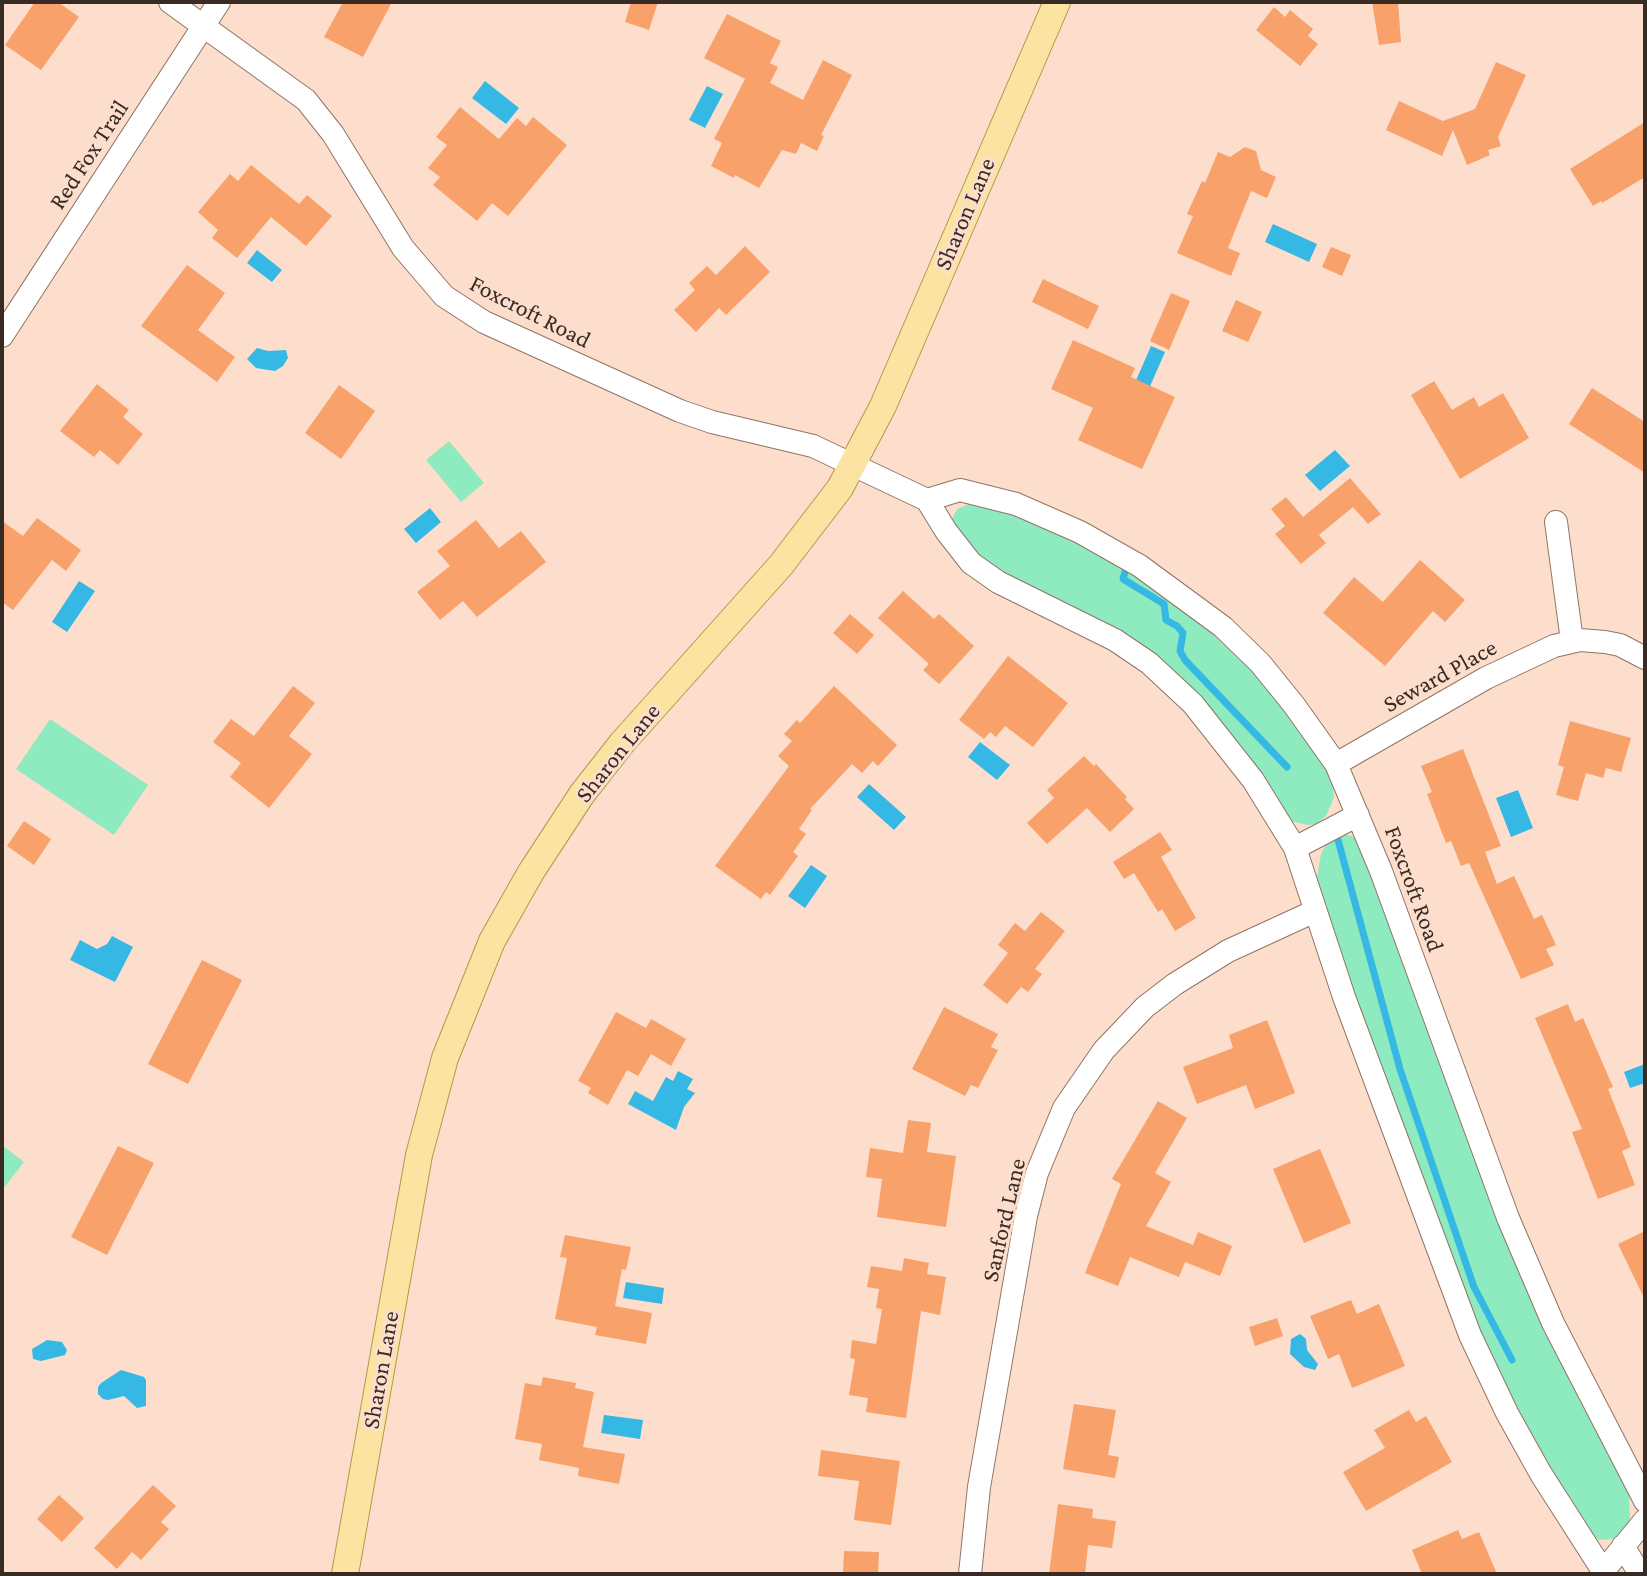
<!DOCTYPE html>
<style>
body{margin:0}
#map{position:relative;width:1647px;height:1576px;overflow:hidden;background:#fddecc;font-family:"Crimson Pro",serif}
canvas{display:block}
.frame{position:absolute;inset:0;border:4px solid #372b24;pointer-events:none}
</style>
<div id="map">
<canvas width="1647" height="1576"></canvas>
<div class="frame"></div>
</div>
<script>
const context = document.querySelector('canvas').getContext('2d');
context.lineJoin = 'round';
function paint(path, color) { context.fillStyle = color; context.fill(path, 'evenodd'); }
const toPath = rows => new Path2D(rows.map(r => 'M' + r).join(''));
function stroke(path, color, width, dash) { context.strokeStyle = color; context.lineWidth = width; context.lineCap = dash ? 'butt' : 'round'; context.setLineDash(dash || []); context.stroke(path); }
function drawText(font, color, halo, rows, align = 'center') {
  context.font = font + ' "Crimson Pro",serif'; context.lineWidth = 6; context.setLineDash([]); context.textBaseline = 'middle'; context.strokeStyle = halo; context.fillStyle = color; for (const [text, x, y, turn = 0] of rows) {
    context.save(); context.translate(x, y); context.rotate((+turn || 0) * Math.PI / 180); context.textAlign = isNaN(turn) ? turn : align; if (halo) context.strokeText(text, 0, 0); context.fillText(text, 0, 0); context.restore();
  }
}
paint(toPath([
 [449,441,484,483,461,502,426,460],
 [971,503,1024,516,1054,529,1133,571,1191,611,1263,681,1320,757,1333,786,1334,798,1326,816,1316,824,1308,825,1290,821,1194,694,983,562,951,521,957,509],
 [50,719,148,785,114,835,16,769],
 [1343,834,1352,836,1358,841,1629,1493,1630,1521,1620,1535,1613,1539,1599,1540,1585,1530,1494,1370,1375,1061,1316,883,1321,854,1327,842],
 [2,1145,24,1162,2,1190]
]), '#8eeabf');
paint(toPath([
 [485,81,519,108,506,124,472,98],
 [707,86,723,94,705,128,689,120],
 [1273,224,1317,244,1309,262,1265,242],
 [257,250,282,270,272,282,247,263],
 [1151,346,1165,352,1148,391,1134,385],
 [257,348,268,351,286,350,288,358,283,366,275,371,256,368,247,359],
 [1335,450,1350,466,1320,491,1305,475],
 [430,508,441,522,416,543,404,529],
 [79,581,95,591,67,632,52,622],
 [980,742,1010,765,997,780,968,757],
 [869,784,906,817,894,830,857,797],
 [1518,790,1533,828,1511,837,1496,798],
 [811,865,827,876,805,908,788,896],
 [112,936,133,947,115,982,70,960,80,940,97,949,107,944],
 [1645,1064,1645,1083,1630,1088,1624,1072],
 [678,1071,693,1079,687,1089,695,1093,684,1107,676,1130,628,1104,635,1091,653,1101,666,1077,673,1081],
 [626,1282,664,1288,662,1304,623,1298],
 [1300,1334,1306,1339,1307,1350,1318,1364,1315,1370,1304,1367,1290,1354,1291,1339],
 [47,1340,62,1342,67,1350,65,1355,41,1361,33,1359,32,1349],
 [121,1370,144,1377,146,1380,146,1406,137,1408,124,1396,108,1400,103,1399,98,1394,98,1387,101,1383],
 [604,1415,643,1420,640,1439,601,1433]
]), '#35b8e4');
stroke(toPath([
 [1125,572,1123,579,1164,604,1166,620,1177,626,1183,633,1180,651,1185,660,1287,767],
 [1338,840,1400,1069,1474,1287,1512,1360]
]), '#35b8e4', 7);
paint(toPath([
 [35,2,58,2,79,17,41,70,5,45],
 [343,2,392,2,363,57,324,37],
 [631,2,658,2,649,30,625,22],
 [1372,2,1398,2,1401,42,1379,45],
 [1274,7,1285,17,1290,10,1313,29,1308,36,1318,44,1300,66,1256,30],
 [727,14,781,41,770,63,778,67,770,83,803,100,823,60,852,75,821,135,824,136,817,151,801,143,796,154,782,150,759,188,735,175,734,178,711,166,722,143,714,139,745,79,704,58],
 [1496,62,1526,75,1498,137,1501,146,1488,150,1490,155,1467,165,1453,130,1442,156,1386,130,1399,101,1443,121,1475,109],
 [460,107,499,139,517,118,526,126,533,117,567,145,508,216,492,203,477,221,433,185,440,177,428,168,447,145,436,137],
 [1645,122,1645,177,1602,203,1601,201,1593,206,1570,169],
 [1245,147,1256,151,1261,170,1276,177,1267,198,1251,191,1228,248,1240,253,1231,276,1177,253,1193,216,1187,214,1202,181,1205,183,1218,152,1230,157],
 [251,165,299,204,307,195,332,216,306,246,271,217,237,258,212,238,218,230,198,212,230,174,238,181],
 [745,246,770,272,726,315,719,308,696,332,674,310,695,290,689,283,707,266,716,275],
 [1331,247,1351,255,1342,276,1322,267],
 [187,265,225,293,198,330,235,357,217,382,141,326],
 [1043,279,1099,306,1088,329,1032,302],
 [1171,293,1190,301,1169,350,1150,341],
 [1236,300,1262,312,1248,342,1222,331],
 [1073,340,1135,368,1131,377,1175,397,1142,469,1078,440,1093,408,1051,389],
 [1434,381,1452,410,1474,397,1479,407,1503,393,1529,438,1460,479,1411,395],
 [97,384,129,410,123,417,143,434,118,465,100,450,94,457,60,431],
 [339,385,375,411,341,459,305,433],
 [1592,388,1645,422,1645,473,1569,424],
 [1350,478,1381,514,1368,524,1353,507,1319,535,1326,543,1301,564,1275,534,1285,526,1271,509,1286,497,1303,517],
 [37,518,81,550,66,571,52,560,13,610,2,602,2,521,23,536],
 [476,520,499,548,521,531,546,562,477,617,463,601,440,620,417,592,450,566,437,551],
 [1420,560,1465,600,1445,622,1433,611,1385,666,1323,613,1354,577,1383,602],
 [903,591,934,619,939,614,974,646,939,684,923,670,929,664,878,618],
 [850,614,874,635,857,654,833,633],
 [1008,656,1068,703,1033,747,1005,726,996,737,990,732,984,739,959,720],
 [293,686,315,703,289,736,312,754,269,808,230,777,241,763,213,742,231,719,254,736],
 [834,686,897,745,878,766,873,761,862,773,852,764,810,809,812,810,799,829,806,834,793,852,798,856,770,895,766,892,761,899,715,866,789,766,778,756,792,741,784,734,797,720,800,723],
 [1570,721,1631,738,1621,772,1606,768,1603,778,1586,773,1578,801,1556,795,1564,767,1558,765],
 [1463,749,1501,846,1485,852,1497,884,1514,876,1534,919,1542,915,1556,945,1546,949,1554,965,1521,979,1469,863,1461,866,1451,841,1446,843,1427,794,1432,792,1421,766],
 [1084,756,1094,766,1096,764,1127,797,1125,799,1134,809,1110,832,1087,808,1047,844,1027,823,1054,798,1047,790],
 [24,821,51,839,34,865,7,846],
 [1160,832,1172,850,1161,857,1196,918,1175,931,1162,909,1158,912,1134,873,1124,879,1113,862],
 [1041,912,1065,931,1035,969,1042,974,1028,992,1021,987,1007,1004,983,985,1008,953,998,945,1015,923,1025,931],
 [202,960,242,980,188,1084,148,1064],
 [1568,1004,1575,1022,1583,1018,1613,1087,1608,1089,1631,1147,1622,1151,1635,1185,1598,1199,1572,1132,1582,1129,1535,1018],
 [944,1007,998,1034,991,1047,998,1050,978,1088,971,1085,965,1096,912,1069],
 [616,1012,646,1028,651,1019,686,1039,671,1066,651,1054,638,1076,627,1070,608,1105,588,1093,591,1088,578,1081],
 [1267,1020,1295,1093,1255,1109,1246,1085,1197,1104,1183,1067,1233,1048,1229,1035],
 [1158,1101,1187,1118,1155,1173,1171,1182,1146,1226,1193,1245,1198,1232,1232,1246,1220,1276,1185,1262,1179,1277,1130,1257,1118,1286,1085,1273,1121,1184,1112,1179],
 [908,1120,931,1123,927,1152,956,1156,946,1227,877,1217,882,1179,866,1177,870,1148,903,1153],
 [118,1146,154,1163,107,1255,71,1237],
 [1320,1149,1351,1223,1304,1243,1273,1169],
 [1645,1231,1645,1300,1618,1244],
 [565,1235,631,1247,626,1270,622,1269,615,1306,652,1313,646,1344,595,1335,597,1327,555,1319,567,1258,560,1257],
 [904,1258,929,1263,927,1274,946,1277,940,1315,921,1311,906,1418,866,1412,868,1398,849,1395,855,1359,850,1358,852,1340,876,1344,882,1309,876,1308,879,1289,867,1287,871,1266,902,1271],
 [1351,1300,1357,1314,1379,1304,1405,1366,1352,1388,1339,1354,1328,1359,1310,1316],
 [1277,1318,1283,1336,1255,1346,1249,1327],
 [543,1377,576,1383,575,1388,594,1392,583,1447,625,1454,619,1484,578,1476,579,1468,539,1460,542,1444,515,1439,525,1383,541,1386],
 [1074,1404,1116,1410,1108,1455,1119,1457,1115,1478,1063,1469],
 [1409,1410,1416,1422,1426,1416,1452,1462,1366,1511,1343,1472,1385,1448,1374,1430],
 [821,1450,900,1461,891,1525,854,1520,859,1481,818,1476],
 [153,1485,176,1506,161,1522,169,1529,141,1560,132,1552,117,1569,94,1548],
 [59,1495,84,1518,62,1542,37,1519],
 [1058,1504,1093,1509,1092,1518,1116,1521,1112,1548,1088,1545,1085,1574,1049,1574],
 [1458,1530,1462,1539,1479,1532,1497,1574,1422,1574,1412,1550],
 [844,1551,879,1552,878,1574,843,1574]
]), '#f8a16a');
const minor = toPath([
 [170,2,306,100,333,134,403,248,444,296,484,322,680,411,712,422,813,446,927,500,946,531,971,563,998,582,1115,640,1149,663,1193,704,1253,780,1295,848,1344,997,1470,1335,1507,1413,1541,1474,1603,1571],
 [2,336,219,2],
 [927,500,960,490,1016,504,1080,532,1140,566,1223,627,1260,663,1294,705,1336,764,1381,871,1508,1218,1553,1323,1645,1501],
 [1556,522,1572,641],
 [1336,764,1486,678,1554,646,1580,640,1605,642,1620,645,1645,658],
 [1295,848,1358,815],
 [1623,1546,1640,1574],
 [970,1574,979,1487,1026,1216,1037,1173,1064,1108,1104,1050,1145,1007,1175,984,1228,951,1315,911],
 [1601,1574,1645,1520]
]);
const major = toPath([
 [345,1574,419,1155,445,1058,492,941,531,872,582,794,622,743,781,565,840,488,883,406,1057,2]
]);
stroke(minor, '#907464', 24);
stroke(major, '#b4984c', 28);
stroke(minor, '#fff', 22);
stroke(major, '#fbe4a1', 26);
drawText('24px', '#372b24', '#fddecc', [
 ["Red Fox Trail",89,155,-57],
 ["Sharon Lane",965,214,-67],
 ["Foxcroft Road",530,312,27],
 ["Seward Place",1440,676,-29],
 ["Sharon Lane",618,753,-51],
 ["Foxcroft Road",1414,889,70],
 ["Sanford Lane",1004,1220,-77],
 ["Sharon Lane",381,1370,-80]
]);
</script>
